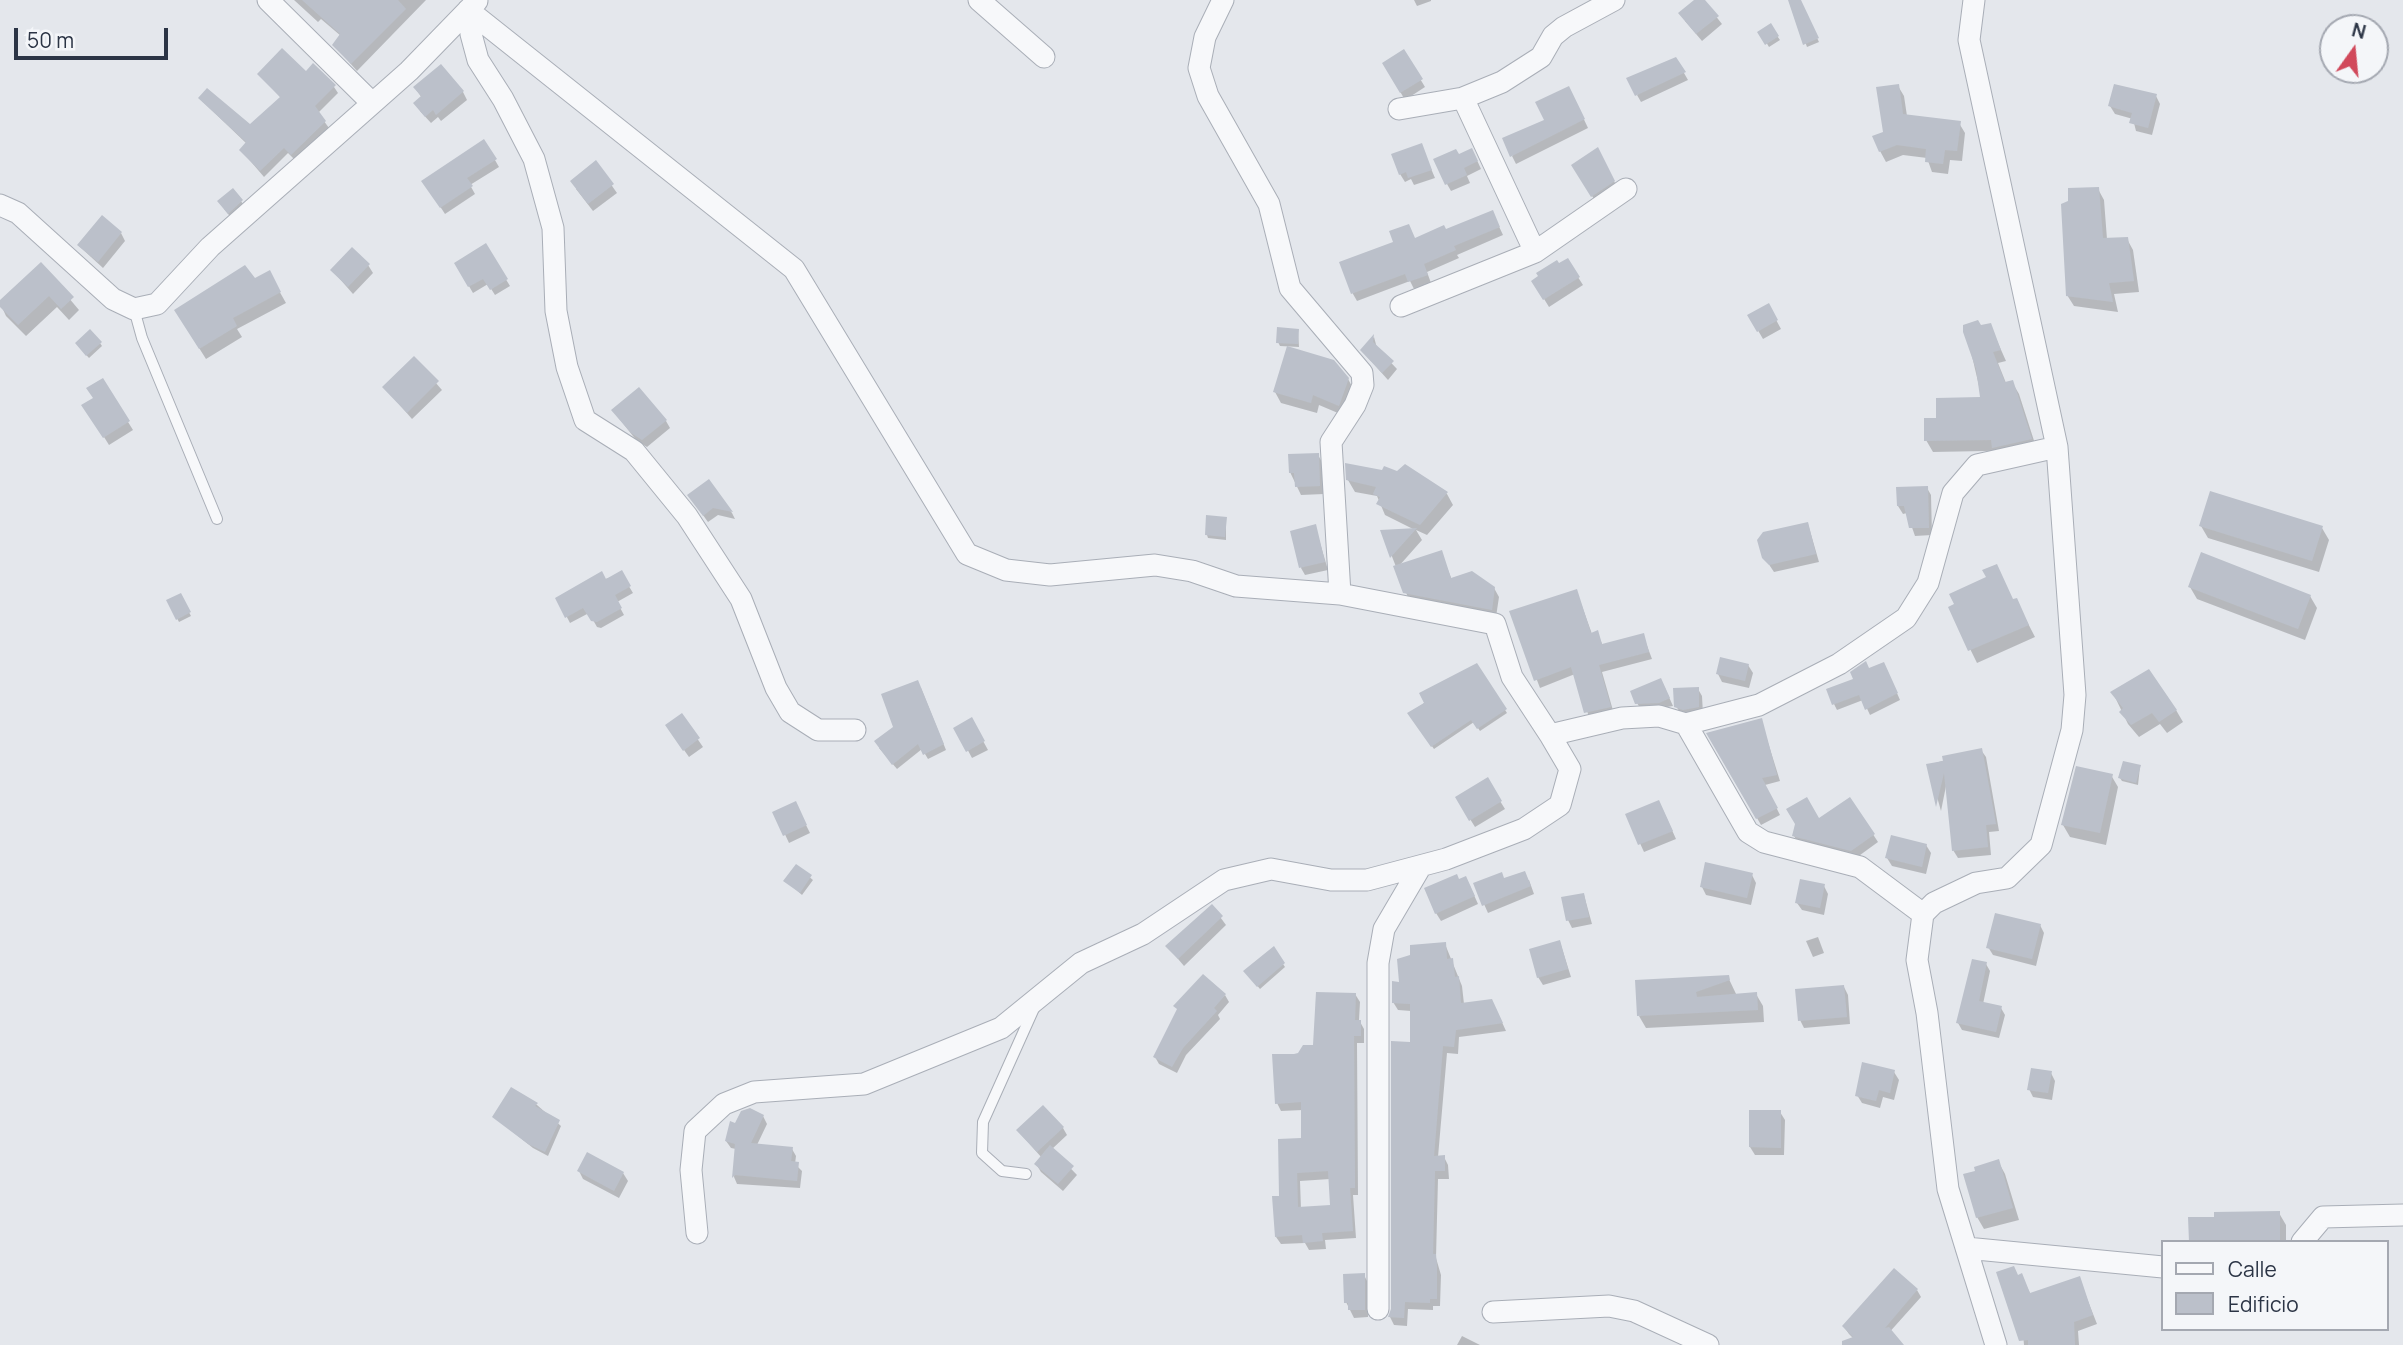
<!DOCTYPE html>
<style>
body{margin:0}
#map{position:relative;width:2403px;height:1345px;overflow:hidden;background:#e4e7ec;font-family:Manrope,sans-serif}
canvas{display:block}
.legend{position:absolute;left:2161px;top:1240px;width:228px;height:91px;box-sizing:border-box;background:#f4f6f9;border:2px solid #a4a8b1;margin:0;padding:9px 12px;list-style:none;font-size:21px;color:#2b3445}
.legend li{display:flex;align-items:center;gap:14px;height:35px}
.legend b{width:35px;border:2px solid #a4a8b1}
.north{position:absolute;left:2319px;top:14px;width:70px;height:70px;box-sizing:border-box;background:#f4f6f9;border:2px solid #a4a8b1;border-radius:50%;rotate:15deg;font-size:19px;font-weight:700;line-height:28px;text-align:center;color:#2b3445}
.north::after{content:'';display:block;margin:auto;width:24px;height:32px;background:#d1495b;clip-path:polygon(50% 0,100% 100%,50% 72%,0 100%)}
.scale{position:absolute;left:14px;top:28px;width:154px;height:32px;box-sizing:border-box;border:4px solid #2b3445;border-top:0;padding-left:9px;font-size:21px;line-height:24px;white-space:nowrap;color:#2b3445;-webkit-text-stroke:5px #f4f6f9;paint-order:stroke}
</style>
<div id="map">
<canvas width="2403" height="1345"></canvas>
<ul class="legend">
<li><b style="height:9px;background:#f7f8fa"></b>Calle</li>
<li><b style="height:19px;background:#bbc0ca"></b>Edificio</li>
</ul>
<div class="north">N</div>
<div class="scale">50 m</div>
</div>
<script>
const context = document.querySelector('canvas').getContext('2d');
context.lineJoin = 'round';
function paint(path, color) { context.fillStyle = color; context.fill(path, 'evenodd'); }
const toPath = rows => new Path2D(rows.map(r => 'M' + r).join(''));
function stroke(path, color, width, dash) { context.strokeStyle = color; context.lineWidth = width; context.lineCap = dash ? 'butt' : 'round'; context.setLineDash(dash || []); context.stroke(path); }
paint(toPath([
 [294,0,426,0,357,71,334,45,341,36,321,19,318,22],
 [1414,0,1431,0,1431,1,1417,6],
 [1697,0,1703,0,1722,24,1702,41,1685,21],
 [1790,0,1799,0,1819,42,1807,47],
 [1770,26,1780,40,1769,47,1760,32],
 [1404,52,1425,87,1405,100,1384,64],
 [1676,59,1688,80,1641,102,1637,95],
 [259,74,306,74,334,87,338,93,318,113,329,128,296,161,288,153,264,177,241,150,247,144,200,99,250,127,281,98],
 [1898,86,1904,96,1907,116,1959,123,1965,133,1962,161,1950,160,1948,174,1932,172,1927,158,1903,155,1886,162,1880,151],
 [415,88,463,92,467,100,441,121,438,117,431,123,420,111,422,98],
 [1573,96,1588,128,1516,164,1512,156],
 [2156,96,2160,104,2152,135,2136,131,2133,119,2115,114,2110,106],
 [484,141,499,167,470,185,475,194,445,214,428,188],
 [1421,145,1435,178,1414,185,1411,179,1405,182,1400,174],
 [1458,156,1476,158,1481,169,1467,176,1470,183,1451,191,1447,184],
 [1602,157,1618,189,1597,204,1573,165],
 [596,163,617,193,593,211,576,189],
 [2098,189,2104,200,2107,239,2127,239,2133,250,2139,292,2114,294,2118,312,2074,306,2067,295],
 [241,201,246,209,233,220,224,209],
 [1496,220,1503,235,1457,255,1459,258,1427,272,1431,283,1414,289,1410,281,1357,301,1353,294,1341,263,1396,243],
 [121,233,125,241,103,268,79,246],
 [485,245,510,286,495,295,488,284,473,293,456,264],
 [1567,260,1583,285,1549,307,1533,281],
 [41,265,79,310,69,320,57,307,26,336,6,316,0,303],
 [368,265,373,273,353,294,332,270],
 [269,273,286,303,237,329,242,337,206,359,182,321],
 [1768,305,1781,329,1763,339,1749,315],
 [1990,325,2006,361,1998,363,2006,383,2012,382,2019,394,2037,450,1933,452,1926,440,1938,420,1982,399,1965,326],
 [1298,331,1299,347,1280,346,1278,342],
 [1374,337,1377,348,1397,369,1388,380,1362,351],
 [100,343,102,346,89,358,79,347],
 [414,358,442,390,412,419,384,387],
 [1348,379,1354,390,1345,416,1319,405,1317,413,1281,403,1275,392],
 [102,380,133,430,109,445,84,405,95,399],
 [613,411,666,421,670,428,647,447,637,441],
 [1318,455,1322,462,1324,494,1301,495,1290,472],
 [1405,466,1447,494,1453,505,1427,535,1416,530,1422,540,1399,566,1441,552,1452,580,1494,588,1499,597,1496,617,1409,600,1382,531,1415,530,1385,515,1377,496,1355,492,1348,480,1398,473],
 [708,482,732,513,735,519,718,515,708,522,694,503],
 [1927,488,1931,495,1932,535,1915,536,1907,513,1903,514,1898,506],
 [1226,519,1226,540,1208,538,1207,535],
 [1808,524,1819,562,1774,572,1764,557],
 [1315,526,1328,570,1305,575,1301,568],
 [2201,526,2322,528,2329,540,2319,572,2208,538],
 [621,573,633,593,617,602,624,615,601,628,597,627,589,613,570,623,557,598],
 [2190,587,2310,596,2317,608,2305,640,2197,599],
 [1577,592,1592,634,1597,632,1603,646,1643,635,1652,659,1602,672,1614,714,1590,720,1575,674,1540,688,1511,612],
 [180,595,191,616,179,622,168,601],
 [2016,600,2035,637,1977,663,1950,608],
 [1476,665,1507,713,1480,731,1474,722,1434,749,1409,714],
 [1748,665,1753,673,1749,688,1722,682,1718,674],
 [1887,670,1900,700,1870,715,1863,700,1837,710,1834,704,1855,680],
 [921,688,946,750,928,759,922,749,897,769,879,748],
 [1665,688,1673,706,1642,711,1637,703],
 [1698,689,1702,696,1703,714,1681,714,1676,706],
 [2113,693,2176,710,2183,722,2167,733,2160,724,2139,737,2128,724],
 [681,715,703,747,689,757,672,733],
 [971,719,988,750,972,758,956,728],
 [1761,720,1780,781,1765,785,1780,815,1761,825,1709,734],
 [1981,750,1986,757,1999,831,1989,832,1991,855,1958,858,1953,850,1946,786,1941,811,1928,765],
 [2140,767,2138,785,2122,781,2120,778],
 [2111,775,2118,787,2106,845,2070,837,2063,825],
 [1487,780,1505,809,1475,827,1457,798],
 [1850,799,1878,842,1856,858,1798,843,1794,836],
 [1663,810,1676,839,1644,852,1627,815],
 [799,811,810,833,789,843,775,813],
 [1926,845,1931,853,1926,874,1892,866,1887,858],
 [796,866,813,880,802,895,786,881],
 [1752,875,1756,883,1751,905,1706,895,1702,887],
 [1529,880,1534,894,1488,913,1475,884],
 [1459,881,1470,886,1478,904,1441,921,1436,913],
 [1824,886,1828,894,1824,915,1802,910,1797,903],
 [1584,895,1592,924,1572,928,1568,920],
 [1212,906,1226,925,1184,966,1167,946],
 [2040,925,2044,933,2036,966,1993,955,1988,947],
 [1818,937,1824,953,1813,957,1806,941],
 [1560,942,1571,977,1543,985,1538,977],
 [1445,944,1462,986,1464,1004,1496,1009,1506,1031,1459,1037,1458,1054,1447,1053,1438,1157,1444,1157,1448,1165,1449,1179,1438,1179,1436,1258,1441,1275,1440,1306,1433,1306,1433,1310,1408,1309,1407,1326,1394,1325,1390,1317,1393,1309,1412,1044,1411,1011,1398,1010,1393,1002,1401,983],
 [1273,949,1285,967,1260,989,1248,975],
 [1986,964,1990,971,1983,1004,2001,1008,2005,1015,1999,1038,1962,1030,1958,1023],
 [1728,977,1737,996,1756,994,1763,1006,1764,1022,1646,1028,1639,1016],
 [1844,987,1848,995,1850,1024,1804,1028,1800,1020],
 [1355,994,1360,1002,1359,1020,1364,1029,1364,1043,1357,1043,1358,1195,1353,1195,1356,1238,1325,1240,1326,1249,1309,1250,1305,1243,1281,1244,1276,1237,1303,1140,1303,1110,1281,1111,1277,1103,1294,1056,1315,1047],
 [1330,1179,1332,1207,1301,1209,1300,1181],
 [1225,995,1229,1002,1218,1015,1220,1019,1186,1055,1177,1073,1159,1064,1155,1057],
 [1894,1072,1899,1080,1894,1100,1883,1097,1880,1108,1862,1103,1857,1095],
 [2051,1073,2055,1081,2052,1100,2033,1097,2029,1089],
 [512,1089,537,1105,561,1126,548,1156,533,1148,494,1117],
 [1780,1112,1785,1120,1784,1155,1755,1155,1750,1147],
 [763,1116,767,1124,757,1145,792,1149,796,1156,795,1164,802,1171,800,1188,737,1184,734,1177,736,1149,731,1148,726,1141,736,1125],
 [1063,1128,1067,1135,1052,1149,1077,1175,1063,1191,1041,1172,1036,1164,1042,1158,1018,1131],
 [1998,1161,2005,1174,2019,1220,1984,1229,1977,1217],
 [579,1171,623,1173,628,1181,619,1198,583,1179],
 [2279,1213,2286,1225,2286,1242,2191,1242,2216,1218],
 [1364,1275,1368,1283,1368,1317,1354,1318,1346,1302],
 [2021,1275,2031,1295,2079,1278,2097,1324,2078,1331,2079,1345,2024,1345,2018,1276],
 [1917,1290,1921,1297,1878,1345,1860,1345,1849,1334,1844,1327],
 [1462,1336,1480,1345,1457,1345]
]), '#0003');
paint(toPath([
 [302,0,398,0,406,9,351,64,332,45,340,34],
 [1694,0,1705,0,1719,16,1696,34,1678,13],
 [1788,0,1801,0,1819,38,1803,45],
 [1771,23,1779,36,1765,45,1757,32],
 [282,48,306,71,313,63,336,85,315,106,326,121,291,155,284,148,260,171,239,150,246,142,198,98,207,88,250,124,280,97,257,74],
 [1404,49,1423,79,1400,93,1382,63],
 [1676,57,1686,72,1635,96,1626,78],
 [441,64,464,91,436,115,433,110,425,117,413,103,421,96,413,87],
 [1899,84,1903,114,1961,121,1957,151,1945,150,1943,164,1925,162,1926,149,1897,145,1879,152,1872,136,1883,132,1876,87],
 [2114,84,2157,94,2148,128,2129,123,2132,113,2108,106],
 [1569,86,1585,119,1510,157,1502,138,1544,120,1535,102],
 [484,139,497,159,467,178,473,186,440,208,421,181],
 [1422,143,1432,170,1408,178,1406,172,1399,175,1391,154],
 [1598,147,1615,181,1591,197,1571,165],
 [1472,148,1478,161,1464,168,1467,175,1445,185,1433,159,1456,149,1459,154],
 [596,160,614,184,588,204,570,181],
 [2099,187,2103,238,2128,237,2134,281,2109,283,2113,302,2066,296,2061,204,2068,201,2068,188],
 [233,188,243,200,228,214,217,201],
 [1493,210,1500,227,1454,246,1456,250,1424,264,1428,275,1408,282,1405,274,1351,294,1339,262,1393,242,1389,231,1409,224,1415,238,1444,225,1446,229],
 [102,215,122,232,98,262,77,245],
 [486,243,508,279,490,290,483,279,468,287,454,263],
 [352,247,370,264,348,287,330,270],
 [1568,258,1580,277,1543,300,1531,281,1538,276,1536,273,1557,260,1559,263],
 [41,262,74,297,61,309,49,296,18,325,0,307,0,300],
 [245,265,255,278,270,270,281,292,233,318,237,326,199,349,174,310],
 [1769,303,1778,320,1757,332,1747,315],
 [1978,320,1981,325,1991,323,2001,350,1993,352,2005,382,2013,380,2032,439,1992,448,1991,440,1924,441,1924,418,1936,418,1936,398,1980,397,1976,369,1963,332,1963,325],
 [1277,327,1299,329,1298,344,1276,343],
 [90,329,102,342,86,356,75,343],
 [1374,334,1373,342,1394,361,1382,373,1360,350],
 [1287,346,1334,360,1349,378,1339,406,1313,395,1311,403,1273,392],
 [414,356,439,381,407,413,382,387],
 [103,378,130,421,103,438,81,405,93,398,86,388],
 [639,387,667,420,642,440,631,433,611,410],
 [1319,453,1320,486,1295,487,1294,473,1289,473,1288,454],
 [1345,463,1382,470,1384,466,1397,471,1405,464,1448,492,1420,525,1376,504,1380,497,1373,494,1376,487,1346,480],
 [709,479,733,512,713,508,703,516,687,495],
 [1928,486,1929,528,1909,528,1904,506,1897,506,1896,487],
 [2210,491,2323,526,2312,561,2199,526],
 [1206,515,1227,517,1225,537,1205,535],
 [1808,522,1816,554,1769,565,1762,558,1757,540,1763,532],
 [1316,524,1325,562,1299,568,1290,531],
 [1417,528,1390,558,1380,530],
 [1442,550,1451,578,1472,571,1495,587,1492,610,1403,593,1393,566],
 [2201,552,2311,595,2298,629,2188,587],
 [1997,564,2013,599,2017,598,2029,625,1968,651,1948,607,1954,604,1949,594,1986,577,1982,570],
 [622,570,631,586,615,595,622,608,597,622,591,621,583,608,565,618,555,598,602,571,606,579],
 [1577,589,1591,633,1598,630,1602,644,1644,633,1649,652,1599,665,1611,707,1584,713,1571,667,1534,681,1509,611],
 [181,593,191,612,176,620,166,600],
 [1720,657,1749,664,1745,681,1716,674],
 [1866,661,1869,668,1884,662,1898,693,1865,710,1859,695,1832,705,1826,689,1853,679,1850,672],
 [1477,663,1507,709,1477,729,1471,720,1431,747,1407,713,1424,703,1419,693],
 [2149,669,2177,710,2159,722,2152,713,2131,725,2119,712,2123,708,2110,692],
 [1661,678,1670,698,1659,703,1635,704,1630,691],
 [918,680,944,744,923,755,918,744,892,765,874,741,893,727,881,694],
 [1699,687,1699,707,1683,710,1674,707,1673,688],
 [682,713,700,738,683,751,665,725],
 [972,717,985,741,966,752,953,728],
 [1762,718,1777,775,1762,778,1778,808,1756,819,1706,733],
 [1982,748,1996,824,1986,825,1988,847,1952,851,1944,773,1936,807,1926,764,1943,761,1942,756],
 [2123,761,2141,765,2136,783,2118,778],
 [2076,766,2113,774,2100,833,2061,825],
 [1488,777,1502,801,1469,821,1455,797],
 [1807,797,1819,818,1850,797,1875,834,1851,851,1792,836,1795,824,1786,809],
 [1659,800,1673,831,1638,845,1625,814],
 [796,801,807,825,783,836,772,812],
 [1891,835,1927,844,1922,867,1885,858],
 [1705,862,1753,873,1747,898,1700,887],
 [796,864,812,875,800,893,783,881],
 [1525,871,1531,886,1482,906,1473,883,1502,872,1504,878],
 [1457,874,1459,879,1466,876,1475,896,1435,914,1424,888],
 [1800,879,1825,884,1820,908,1795,903],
 [1584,893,1589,917,1566,921,1561,897],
 [1212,904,1223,916,1178,959,1165,946],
 [1995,913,2041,924,2032,959,1986,948],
 [1560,940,1568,969,1537,978,1529,949],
 [1446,942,1447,959,1453,958,1455,977,1459,976,1461,1003,1492,999,1503,1023,1456,1030,1454,1047,1443,1046,1434,1156,1445,1155,1445,1171,1435,1171,1433,1254,1436,1254,1437,1266,1437,1299,1430,1299,1430,1303,1405,1302,1404,1318,1388,1317,1391,1309,1391,1041,1410,1042,1410,1004,1392,1003,1392,981,1399,982,1397,959,1410,955,1410,945],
 [1274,946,1285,963,1257,987,1243,971],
 [1972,959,1987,962,1979,1001,2002,1006,1996,1032,1956,1023],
 [1203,974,1226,994,1214,1008,1217,1011,1183,1048,1172,1067,1153,1057,1177,1009,1173,1006],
 [1729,975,1730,980,1696,992,1697,997,1757,992,1758,1010,1637,1016,1635,980],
 [1844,985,1847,1017,1798,1021,1795,989],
 [1316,992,1356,993,1355,1020,1361,1020,1361,1036,1354,1036,1355,1188,1350,1188,1353,1231,1322,1233,1323,1241,1303,1243,1302,1235,1275,1237,1272,1196,1279,1196,1278,1139,1301,1138,1301,1102,1275,1104,1272,1054,1294,1054,1298,1053,1303,1045,1313,1045],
 [1328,1171,1330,1205,1298,1207,1297,1173],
 [1862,1062,1895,1070,1890,1093,1879,1090,1876,1101,1855,1096],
 [2031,1068,2052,1071,2048,1093,2027,1090],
 [511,1087,538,1103,535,1106,560,1120,545,1152,528,1144,492,1117],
 [1043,1105,1064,1127,1037,1152,1016,1130],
 [750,1108,764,1115,751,1143,793,1147,791,1161,799,1162,797,1181,735,1175,732,1178,735,1144,725,1141,730,1121,735,1123,741,1111],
 [1749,1110,1781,1110,1781,1148,1749,1147],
 [1050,1145,1074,1166,1058,1184,1034,1164],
 [587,1152,624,1172,614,1191,577,1171],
 [1999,1159,2013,1208,1976,1218,1963,1174,1975,1171,1974,1167],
 [2280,1211,2280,1242,2189,1242,2188,1217,2214,1217,2214,1212],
 [2014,1266,2018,1275,2022,1273,2030,1293,2080,1276,2093,1315,2074,1322,2075,1345,2028,1345,2028,1340,2019,1341,1996,1272],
 [1894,1268,1918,1289,1885,1328,1889,1327,1904,1345,1842,1345,1842,1341,1853,1337,1842,1326],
 [1365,1273,1365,1310,1348,1310,1348,1303,1344,1303,1343,1274]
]), '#bbc0ca');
const service = toPath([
 [134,309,142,338,217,519],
 [1026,1174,1002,1171,982,1153,983,1122,1036,1004]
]);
const minor = toPath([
 [268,0,372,103],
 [979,0,1044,57],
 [1223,0,1205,37,1199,68,1208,96,1269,204,1290,288,1362,373,1363,385,1355,405,1331,442,1340,594],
 [1974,0,1969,40,2057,447,2075,695,2072,730,2041,845,2007,878,1976,883,1934,903,1923,914,1917,960,1927,1013,1948,1189,1996,1345],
 [468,10,794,269,967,554,1006,570,1050,575,1155,565,1192,571,1236,586,1340,594,1495,624,1512,677,1550,735],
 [475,15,471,34,478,60,503,99,534,159,553,228,556,311,567,367,585,420,634,451,687,516,741,599,776,688,790,712,818,730,855,730],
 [1463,98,1535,252,1626,189],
 [1399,109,1463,98,1502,82,1541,57,1553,36,1564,27,1614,0],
 [0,205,18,213,113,299,134,309,157,304,210,247,409,71,477,1],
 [1401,306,1535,252],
 [1686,724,1748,832,1764,842,1860,867,1923,914],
 [697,1233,691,1170,695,1131,724,1104,754,1092,864,1084,1001,1028,1081,963,1143,934,1224,880,1271,869,1331,880,1367,880,1446,859,1524,829,1560,805,1570,769,1550,735,1622,718,1659,716,1686,724,1759,705,1839,664,1906,618,1928,583,1953,493,1977,465,2057,447],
 [2302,1242,2323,1217,2403,1215],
 [1966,1248,2163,1267],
 [1378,1309,1378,963,1384,929,1421,866],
 [1493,1312,1609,1306,1634,1311,1708,1345]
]);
stroke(service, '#a9aeb7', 12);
stroke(minor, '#a9aeb7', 23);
stroke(service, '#f7f8fa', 10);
stroke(minor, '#f7f8fa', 21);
</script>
